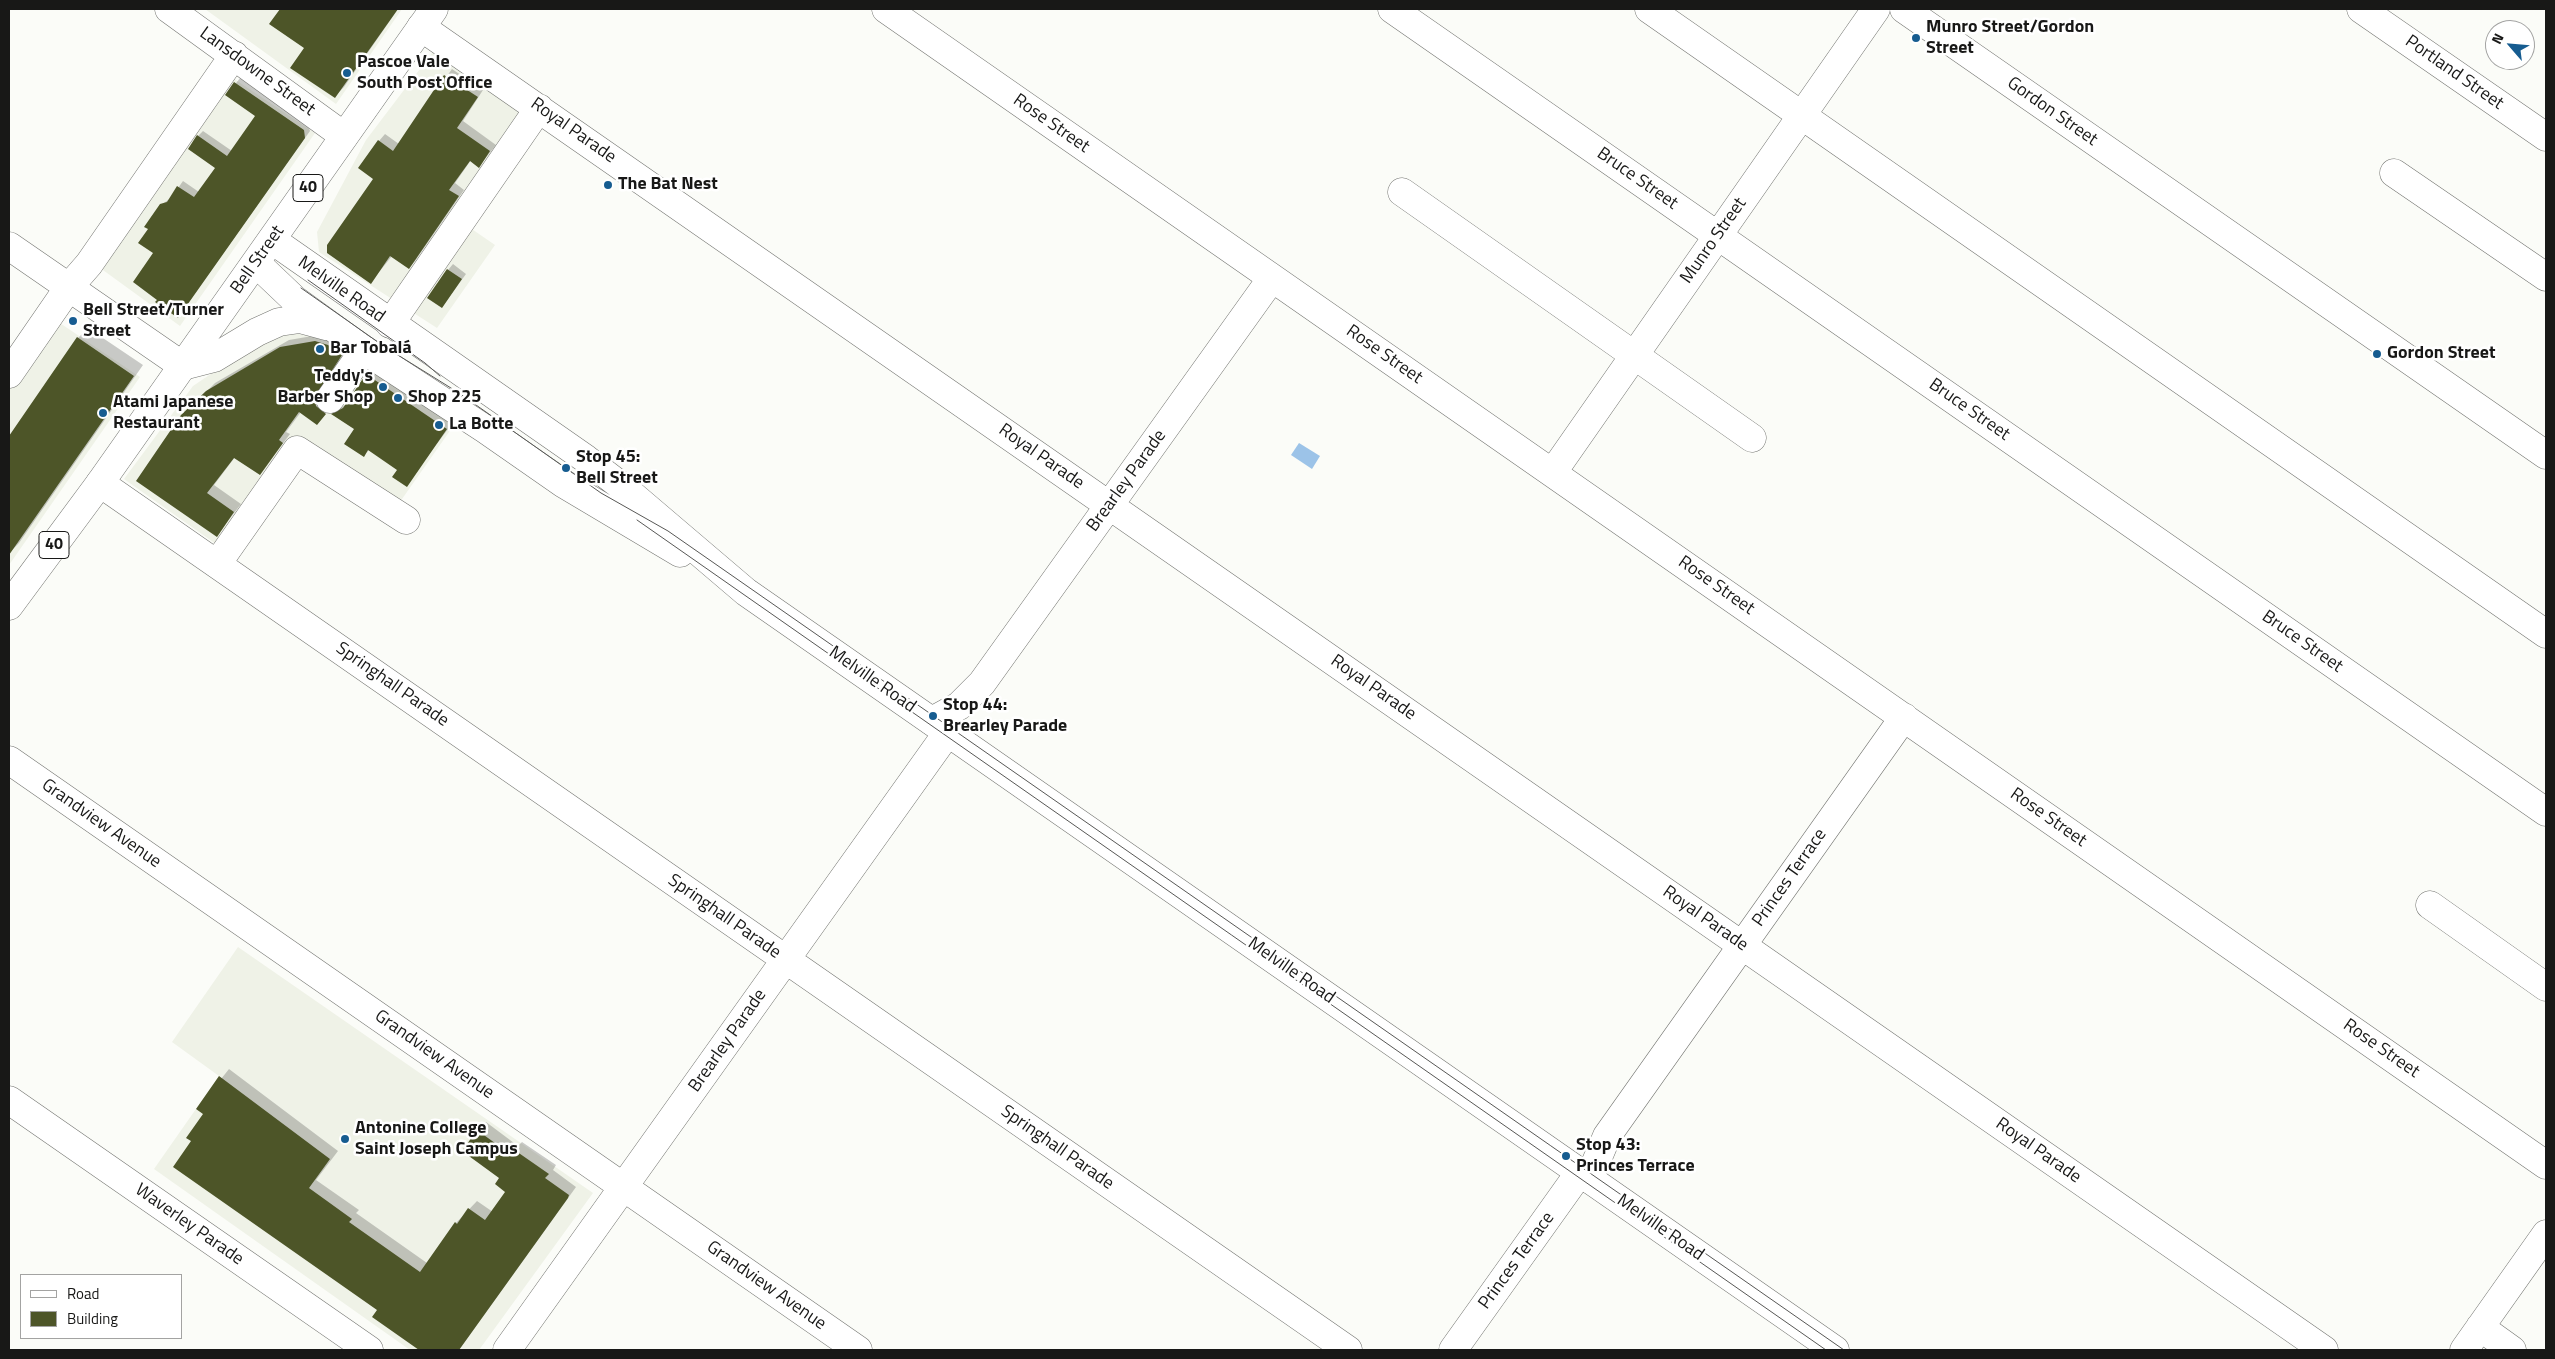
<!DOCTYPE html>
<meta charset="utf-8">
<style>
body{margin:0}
#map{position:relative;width:2555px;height:1359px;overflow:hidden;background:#fbfcf8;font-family:"Titillium Web",sans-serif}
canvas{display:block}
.frame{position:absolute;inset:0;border:10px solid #181817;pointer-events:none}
.legend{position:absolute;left:20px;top:1274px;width:162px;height:65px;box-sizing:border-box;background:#fff;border:1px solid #a3a3a2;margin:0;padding:6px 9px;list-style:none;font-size:15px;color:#181817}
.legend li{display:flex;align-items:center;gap:10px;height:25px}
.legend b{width:25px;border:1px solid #a3a3a2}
.north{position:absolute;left:2485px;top:20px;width:50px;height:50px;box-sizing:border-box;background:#fff;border:1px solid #a3a3a2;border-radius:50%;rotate:297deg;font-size:14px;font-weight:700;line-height:20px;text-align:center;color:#181817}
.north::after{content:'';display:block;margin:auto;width:18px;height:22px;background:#165c90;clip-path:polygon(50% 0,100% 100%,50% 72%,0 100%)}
</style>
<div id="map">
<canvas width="2555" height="1359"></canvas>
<div class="frame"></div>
<ul class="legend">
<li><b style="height:6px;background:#fff"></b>Road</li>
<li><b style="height:14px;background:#4d5528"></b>Building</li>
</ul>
<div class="north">N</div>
</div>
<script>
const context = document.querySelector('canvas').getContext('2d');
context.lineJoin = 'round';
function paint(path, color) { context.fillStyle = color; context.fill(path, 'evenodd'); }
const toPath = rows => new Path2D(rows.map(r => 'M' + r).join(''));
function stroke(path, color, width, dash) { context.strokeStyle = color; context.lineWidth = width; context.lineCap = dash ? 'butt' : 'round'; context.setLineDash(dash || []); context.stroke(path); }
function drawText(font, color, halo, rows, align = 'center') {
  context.font = font + ' "Titillium Web",sans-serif'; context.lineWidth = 5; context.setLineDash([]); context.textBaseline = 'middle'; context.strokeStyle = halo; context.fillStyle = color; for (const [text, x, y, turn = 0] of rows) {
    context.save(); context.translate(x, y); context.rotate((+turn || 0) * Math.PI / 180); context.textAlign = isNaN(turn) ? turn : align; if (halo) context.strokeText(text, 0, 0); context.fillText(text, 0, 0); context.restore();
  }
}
paint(toPath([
 [205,9,402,9,336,104],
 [448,32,551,107,466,225,495,245,437,328,319,252,317,232,366,140],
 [218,68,315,133,180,326,85,257],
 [45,313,140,377,9,565,9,366],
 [275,331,322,337,454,425,395,509,306,446,230,554,124,479,193,386],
 [238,947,593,1193,479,1350,410,1350,154,1169,219,1076,172,1042]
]), '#eff2e7');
paint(toPath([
 [1299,443,1320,456,1312,469,1291,455]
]), '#9cc3e8');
paint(toPath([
 [281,9,398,9,344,87,334,97,306,47,271,24],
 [452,69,483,90,463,121,496,145,479,166,471,160,455,183,464,190,415,261,409,268,392,256,371,282,374,178,379,141,385,134,399,144],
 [240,78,308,125,310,131,178,317,154,252,149,229,161,205,171,198,183,181,199,192,217,168,198,136,203,131,232,151,257,115,227,95],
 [453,264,466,274,442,307,448,270],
 [88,328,143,365,19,543,9,553,9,438,78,338],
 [324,334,348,347,322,388,332,405,317,423,301,412,286,432,290,434,260,474,235,457,214,485,241,504,217,535,182,416,215,383,289,340],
 [374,368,454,421,406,485,399,469,369,450,363,456,355,429,333,414,348,403],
 [229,1069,338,1151,316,1180,359,1210,356,1213,427,1263,456,1223,477,1201,493,1212,507,1192,501,1178,463,1150,486,1122,518,1146,522,1142,556,1165,553,1170,576,1187,459,1350,421,1350,374,1317,379,1310,193,1141,204,1114,198,1108]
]), '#0003');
paint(toPath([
 [280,9,398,9,335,98,290,68,304,48,269,24],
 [444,75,478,97,457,128,490,151,479,168,470,161,449,190,459,196,409,269,390,256,371,284,327,253,327,245,373,179,358,168,378,140,393,151],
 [234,82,304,130,305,138,178,318,155,302,157,300,133,282,153,253,138,243,148,229,144,227,160,204,167,202,177,186,194,197,215,168,188,149,197,135,227,156,255,116,225,95],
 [447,269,462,279,442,308,427,298],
 [77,337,134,376,9,555,9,436],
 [315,341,328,345,342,355,315,397,316,406,326,414,317,425,299,412,279,440,283,443,260,475,234,458,207,493,234,512,217,537,136,481,181,415,206,391,280,347],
 [366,374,447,429,407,487,392,477,397,470,368,450,364,457,344,444,354,429,331,414,343,408],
 [219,1076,330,1159,309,1188,352,1219,349,1222,420,1272,455,1222,457,1224,468,1208,485,1220,505,1192,495,1184,499,1178,462,1151,477,1130,510,1154,513,1149,549,1174,545,1178,569,1195,568,1198,459,1350,419,1350,372,1317,377,1310,173,1167,191,1141,186,1138,203,1114,196,1109]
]), '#4d5528');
const minor = toPath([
 [169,9,344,136],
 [886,9,2546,1165],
 [1392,9,2546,812],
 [1649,9,2546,634],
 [1904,9,2546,455],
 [2361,9,2546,137],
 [421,27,2324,1350],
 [2394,173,2546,277],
 [1402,192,1752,438],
 [9,246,183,366],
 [390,324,539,108],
 [9,374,69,287,89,264,234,55],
 [330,399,364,350],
 [1553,472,1876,9],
 [100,483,1348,1350],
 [217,564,297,450,406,520],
 [932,721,959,706,982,683,1272,278],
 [9,760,858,1350],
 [2430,905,2546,987],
 [9,1100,369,1350],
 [1591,1180,1591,1174,1607,1136,1904,717],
 [2480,1327,2512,1350],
 [507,1350,948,732],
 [1453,1350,1580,1172],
 [2464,1350,2546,1234]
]);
const major = toPath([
 [272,240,586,459,625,489,746,592,1835,1350],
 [256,263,295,300,364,350,485,429,564,484,680,553],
 [183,366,214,358,257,332,279,322,300,319,326,326]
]);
const highway = toPath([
 [9,606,100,483,434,9]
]);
stroke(minor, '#737470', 29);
stroke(major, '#737470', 29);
stroke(highway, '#737470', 29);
stroke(minor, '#fff', 28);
stroke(major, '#fff', 28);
stroke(highway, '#fff', 28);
stroke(toPath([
 [308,280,425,363,440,376],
 [301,288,385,347,459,393,601,493,668,531,1844,1350],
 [637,520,1826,1350]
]), '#585856', 1);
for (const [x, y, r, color] of [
 [1916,38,5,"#165c90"],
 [347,73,5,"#165c90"],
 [608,185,5,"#165c90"],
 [73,321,5,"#165c90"],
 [320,349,5,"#165c90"],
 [2377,354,5,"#165c90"],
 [383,387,5,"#165c90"],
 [398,398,5,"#165c90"],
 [103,413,5,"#165c90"],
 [439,425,5,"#165c90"],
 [566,468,5,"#165c90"],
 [933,716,5,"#165c90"],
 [345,1139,5,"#165c90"],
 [1566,1156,5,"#165c90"]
]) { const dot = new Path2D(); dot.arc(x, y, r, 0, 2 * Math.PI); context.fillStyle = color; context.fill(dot); stroke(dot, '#fff', 2); }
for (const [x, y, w] of [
 [308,188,30],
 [54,545,30]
]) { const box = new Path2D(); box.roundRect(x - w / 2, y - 13.5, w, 27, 4); context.fillStyle = '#fff'; context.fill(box); stroke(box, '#181817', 1); }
drawText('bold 16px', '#181817', null, [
 ["40",308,188],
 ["40",54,545]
]);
drawText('bold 18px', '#181817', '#fff', [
 ["Munro Street/Gordon",1926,28],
 ["Street",1926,49],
 ["Pascoe Vale",357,63],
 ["South Post Office",357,84],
 ["The Bat Nest",618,185],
 ["Bell Street/Turner",83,311],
 ["Street",83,332],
 ["Bar Tobalá",330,349],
 ["Gordon Street",2387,354],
 ["Teddy's",373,377,"right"],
 ["Barber Shop",373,398,"right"],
 ["Shop 225",408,398],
 ["Atami Japanese",113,403],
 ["Restaurant",113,424],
 ["La Botte",449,425],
 ["Stop 45:",576,458],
 ["Bell Street",576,479],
 ["Stop 44:",943,706],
 ["Brearley Parade",943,727],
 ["Antonine College",355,1129],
 ["Saint Joseph Campus",355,1150],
 ["Stop 43:",1576,1146],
 ["Princes Terrace",1576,1167]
], 'left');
drawText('18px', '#181817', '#fff', [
 ["Lansdowne Street",257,72,36],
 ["Portland Street",2454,73,35],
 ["Gordon Street",2052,112,35],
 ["Rose Street",1051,124,35],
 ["Royal Parade",573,131,35],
 ["Bruce Street",1637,179,35],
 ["Munro Street",1714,241,-55],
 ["Bell Street",258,260,-55],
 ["Melville Road",341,290,35],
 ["Rose Street",1384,355,35],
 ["Bruce Street",1969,410,35],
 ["Royal Parade",1041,457,35],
 ["Brearley Parade",1127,481,-54],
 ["Rose Street",1716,586,35],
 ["Bruce Street",2302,642,35],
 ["Melville Road",872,680,35],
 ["Springhall Parade",392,685,35],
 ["Royal Parade",1373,688,35],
 ["Rose Street",2048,818,35],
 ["Grandview Avenue",101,824,35],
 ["Princes Terrace",1790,878,-55],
 ["Springhall Parade",724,917,35],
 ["Royal Parade",1705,919,35],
 ["Melville Road",1291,971,35],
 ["Brearley Parade",728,1041,-55],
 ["Rose Street",2381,1049,35],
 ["Grandview Avenue",434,1055,35],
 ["Springhall Parade",1057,1148,35],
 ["Royal Parade",2038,1151,35],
 ["Waverley Parade",189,1225,35],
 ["Melville Road",1660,1228,35],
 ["Princes Terrace",1517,1261,-54],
 ["Grandview Avenue",766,1286,35]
]);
</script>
